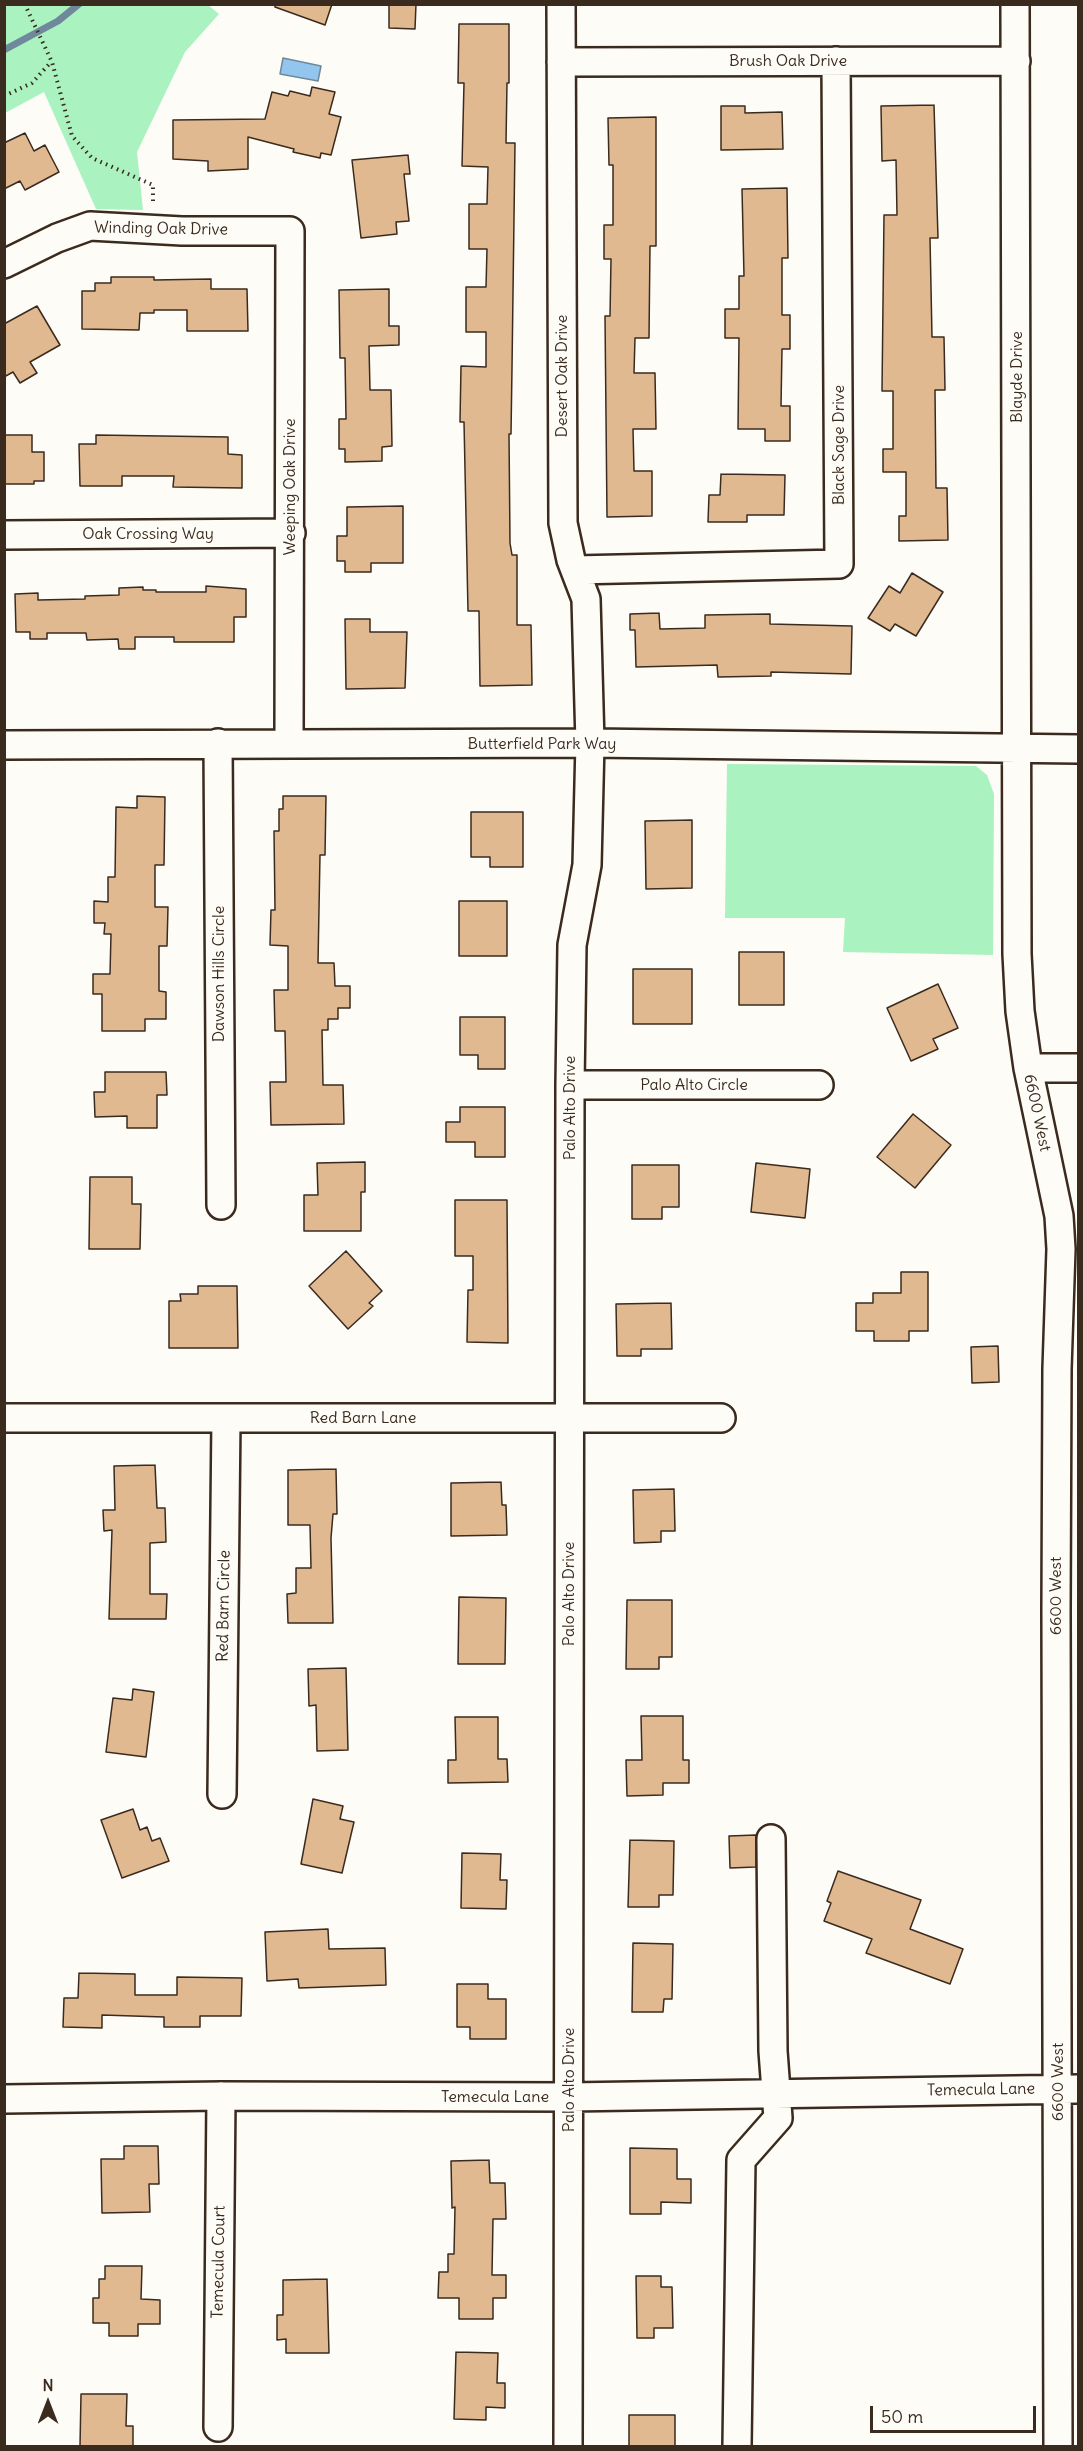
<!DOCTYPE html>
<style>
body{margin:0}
#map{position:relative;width:1083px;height:2451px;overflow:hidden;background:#fdfcf7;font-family:Delius,sans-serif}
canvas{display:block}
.frame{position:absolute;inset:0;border:6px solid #3b2a1e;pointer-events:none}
.north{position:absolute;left:18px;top:2373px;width:60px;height:60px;-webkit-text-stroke:4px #fdfcf7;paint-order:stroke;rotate:0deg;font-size:16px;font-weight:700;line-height:24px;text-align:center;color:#3b2a1e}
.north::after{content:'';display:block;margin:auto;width:21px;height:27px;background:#3b2a1e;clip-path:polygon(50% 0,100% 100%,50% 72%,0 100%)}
.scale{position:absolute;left:870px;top:2406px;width:166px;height:27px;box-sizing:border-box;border:3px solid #3b2a1e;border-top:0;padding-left:8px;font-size:18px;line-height:21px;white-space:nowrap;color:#3b2a1e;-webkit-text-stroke:4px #fdfcf7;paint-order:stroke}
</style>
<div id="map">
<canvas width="1083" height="2451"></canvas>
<div class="frame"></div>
<div class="north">N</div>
<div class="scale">50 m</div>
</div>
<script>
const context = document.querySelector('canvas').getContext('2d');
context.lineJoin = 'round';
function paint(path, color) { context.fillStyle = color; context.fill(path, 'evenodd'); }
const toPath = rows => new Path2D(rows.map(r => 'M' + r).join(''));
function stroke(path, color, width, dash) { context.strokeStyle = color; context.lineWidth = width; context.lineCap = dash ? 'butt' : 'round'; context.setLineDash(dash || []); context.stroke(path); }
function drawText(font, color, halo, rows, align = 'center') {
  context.font = font + ' Delius,sans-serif'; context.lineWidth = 4.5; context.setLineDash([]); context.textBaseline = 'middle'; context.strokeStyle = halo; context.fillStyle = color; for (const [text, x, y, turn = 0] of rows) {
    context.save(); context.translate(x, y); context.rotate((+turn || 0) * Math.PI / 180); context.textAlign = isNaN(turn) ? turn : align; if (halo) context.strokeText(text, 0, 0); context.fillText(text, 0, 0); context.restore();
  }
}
paint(toPath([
 [208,5,219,14,185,52,137,152,143,210,96,209,44,92,5,113,5,5],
 [727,764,976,766,987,775,994,794,993,955,843,952,845,918,725,918]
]), '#aaf2bf');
const water = toPath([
 [283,58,321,66,318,81,280,74,283,58]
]);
paint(water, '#92c6ef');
stroke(water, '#6f889b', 1.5);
stroke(toPath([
 [4,50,58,21,79,4]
]), '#6f889b', 7);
const building = toPath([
 [275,4,332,4,325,25,275,7,275,4],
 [389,4,416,4,415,29,389,28,389,4],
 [459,24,509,24,509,83,507,83,506,143,515,143,512,368,511,434,509,434,510,543,512,555,517,555,517,625,531,625,532,685,480,686,479,611,468,611,464,422,460,422,461,366,486,367,486,332,466,332,466,287,486,287,487,249,469,249,469,204,487,204,488,167,462,166,464,83,458,83,459,24],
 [312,87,335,92,329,114,341,117,331,155,321,153,320,158,293,152,294,149,248,137,248,169,208,171,208,161,173,159,173,120,265,119,272,92,288,96,290,91,310,96,312,87],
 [934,105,938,238,930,238,932,337,944,337,945,390,935,390,936,488,947,488,948,540,899,541,899,516,906,516,906,472,883,472,883,449,893,449,893,391,882,391,884,215,897,215,896,160,882,161,881,106,934,105],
 [721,106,745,106,745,113,782,112,783,149,721,150,721,106],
 [656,117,656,246,650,246,649,338,635,338,634,373,655,373,656,429,633,429,634,471,652,471,652,516,607,517,605,316,610,316,611,259,604,259,604,225,613,225,613,165,609,165,608,118,656,117],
 [25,133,34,151,45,145,59,172,25,190,20,181,4,189,4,143,25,133],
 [408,155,410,174,404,174,409,221,396,222,397,234,361,238,352,160,408,155],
 [787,188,788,258,782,258,782,315,790,315,790,349,782,349,781,406,790,406,790,441,765,441,765,429,738,429,739,338,725,338,725,309,739,309,739,276,744,276,742,189,787,188],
 [111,277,154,277,154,280,211,279,211,289,247,289,248,331,187,331,187,310,154,310,154,313,140,313,139,330,82,329,82,291,95,291,95,283,111,283,111,277],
 [389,289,389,326,399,326,399,345,369,346,370,390,391,390,392,446,382,447,382,461,345,462,345,449,339,449,339,419,346,419,345,358,340,358,339,290,389,289],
 [37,306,60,345,30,362,37,373,20,383,13,372,4,377,4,324,37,306],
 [4,435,32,435,32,452,44,452,44,481,34,481,34,484,4,484,4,435],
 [96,435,228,437,228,454,242,455,242,488,173,487,174,476,122,476,122,486,80,486,79,444,96,444,96,435],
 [721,474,785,475,784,515,747,515,747,522,708,522,709,495,720,495,721,474],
 [403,506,403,563,371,563,371,572,345,572,345,561,337,561,337,536,347,536,347,507,403,506],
 [912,573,943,592,916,636,895,624,890,631,868,618,889,586,900,593,912,573],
 [206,586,246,589,246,617,234,617,234,642,174,642,174,637,135,637,135,649,119,649,118,639,87,640,86,633,47,633,47,639,30,639,30,632,16,632,15,594,38,593,38,600,85,599,85,596,119,595,119,588,143,587,143,590,156,590,156,592,206,592,206,586],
 [659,613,660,629,705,628,705,615,770,614,770,624,852,626,851,674,771,672,771,676,718,677,717,665,636,667,635,630,630,630,630,614,659,613],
 [345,619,370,619,370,632,407,632,405,688,346,689,345,619],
 [137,796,165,797,164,865,155,865,155,907,168,907,167,946,159,946,159,991,166,992,166,1019,145,1019,145,1031,102,1031,102,994,93,994,93,974,110,974,111,934,104,934,105,923,94,923,94,901,108,902,108,877,115,877,116,807,137,808,137,796],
 [283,796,326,796,325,855,320,855,318,963,334,963,335,986,350,986,350,1008,338,1008,338,1019,328,1019,328,1030,322,1030,323,1085,343,1085,344,1124,271,1125,270,1082,286,1082,285,1031,275,1031,274,990,288,990,288,946,270,945,271,910,275,910,274,831,279,831,279,809,283,809,283,796],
 [471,812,523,812,523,867,490,867,490,857,471,857,471,812],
 [692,820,692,888,646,889,645,821,692,820],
 [459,901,507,901,507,956,459,956,459,901],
 [739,952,784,952,784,1005,739,1005,739,952],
 [633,969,692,969,692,1024,633,1024,633,969],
 [938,984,958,1028,933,1039,938,1049,911,1061,887,1008,938,984],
 [460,1017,505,1017,505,1069,478,1069,478,1055,460,1055,460,1017],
 [105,1072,166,1072,167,1095,157,1095,157,1128,127,1128,127,1116,95,1117,94,1092,105,1092,105,1072],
 [460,1107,505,1107,505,1157,475,1157,475,1142,446,1142,446,1122,460,1122,460,1107],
 [913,1114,951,1145,915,1188,877,1157,913,1114],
 [365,1162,365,1192,361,1192,361,1231,304,1231,304,1195,318,1195,317,1163,365,1162],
 [756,1163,810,1169,805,1218,751,1212,756,1163],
 [632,1165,679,1165,679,1207,662,1207,662,1219,632,1219,632,1165],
 [90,1177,132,1177,132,1204,141,1204,140,1249,89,1249,90,1177],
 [455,1200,507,1200,508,1343,467,1342,468,1290,473,1290,473,1256,455,1256,455,1200],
 [346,1251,382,1291,369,1303,373,1306,348,1329,309,1286,346,1251],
 [901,1272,928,1272,928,1331,909,1331,909,1341,874,1341,874,1331,856,1331,856,1303,873,1303,873,1293,901,1293,901,1272],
 [198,1286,237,1286,238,1348,169,1348,169,1301,181,1301,180,1294,198,1294,198,1286],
 [671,1303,672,1349,641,1349,641,1356,617,1356,616,1304,671,1303],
 [998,1346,999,1382,972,1383,971,1347,998,1346],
 [155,1465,157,1508,165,1508,166,1542,150,1543,150,1594,167,1594,166,1619,109,1619,112,1530,104,1531,103,1510,115,1510,114,1466,155,1465],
 [336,1469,337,1514,333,1514,331,1538,333,1623,288,1623,287,1594,296,1593,296,1568,311,1568,310,1525,288,1525,288,1470,336,1469],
 [501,1482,502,1505,506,1505,507,1535,451,1536,451,1483,501,1482],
 [674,1489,675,1531,661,1531,661,1542,634,1543,633,1490,674,1489],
 [459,1597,506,1598,505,1664,458,1664,459,1597],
 [627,1600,672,1600,672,1657,659,1657,659,1669,626,1669,627,1600],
 [346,1668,348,1750,317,1751,316,1705,309,1706,308,1669,346,1668],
 [133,1689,154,1692,146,1757,106,1752,113,1698,132,1700,133,1689],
 [641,1716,683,1716,683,1760,689,1760,689,1783,663,1783,663,1795,627,1796,626,1760,642,1760,641,1716],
 [455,1717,498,1717,498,1759,507,1759,508,1782,448,1783,448,1760,456,1760,455,1717],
 [313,1799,343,1806,340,1819,354,1822,342,1873,301,1864,313,1799],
 [133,1809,140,1830,147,1827,152,1841,160,1838,169,1861,122,1878,101,1820,133,1809],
 [756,1835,756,1867,730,1868,729,1836,756,1835],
 [630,1840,674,1841,673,1895,659,1895,659,1907,628,1907,630,1840],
 [462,1853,501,1854,500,1880,507,1880,506,1909,461,1908,462,1853],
 [838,1871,921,1900,910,1929,963,1949,950,1984,866,1953,872,1939,824,1921,831,1903,827,1901,838,1871],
 [328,1929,329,1949,385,1948,386,1985,299,1988,298,1979,267,1981,265,1932,328,1929],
 [633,1943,673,1944,672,1999,664,1999,663,2012,632,2012,633,1943],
 [79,1973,135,1974,135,1995,177,1995,177,1977,242,1978,241,2016,200,2016,200,2027,164,2027,164,2017,102,2015,102,2028,63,2027,64,1998,78,1998,79,1973],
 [457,1984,488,1984,488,1999,506,1999,506,2039,470,2039,470,2027,457,2027,457,1984],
 [124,2146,158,2146,159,2184,149,2184,150,2212,102,2213,101,2159,124,2159,124,2146],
 [630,2148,677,2149,677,2179,691,2179,691,2203,661,2202,661,2214,630,2214,630,2148],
 [489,2160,490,2183,505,2183,506,2219,493,2219,492,2275,506,2275,506,2298,493,2298,493,2319,459,2319,459,2298,438,2298,439,2272,448,2272,448,2254,454,2254,455,2207,452,2208,451,2161,489,2160],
 [105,2266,142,2266,141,2299,160,2300,160,2324,138,2324,138,2336,109,2336,109,2323,93,2323,93,2298,99,2298,99,2279,105,2279,105,2266],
 [636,2276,661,2276,661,2287,672,2287,673,2328,654,2328,654,2338,637,2338,636,2276],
 [327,2279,329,2353,286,2353,286,2339,277,2340,277,2315,283,2315,283,2280,327,2279],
 [456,2352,498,2353,497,2383,505,2383,505,2408,486,2407,486,2420,454,2419,456,2352],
 [81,2394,127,2394,126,2426,133,2426,133,2446,80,2446,81,2394],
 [629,2415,675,2415,675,2446,629,2446,629,2415]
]);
paint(building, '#e0b991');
stroke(building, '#3b2a1e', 1.5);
const minor = toPath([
 [561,4,563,523,571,560,586,599,590,743,587,865,572,945,570,1085,568,2446],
 [1015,4,1017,954,1020,1011,1028,1068,1059,1216,1061,1249,1057,1369,1056,1610,1058,2446],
 [561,62,1016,61],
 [4,264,57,238,90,226,182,231,290,231,289,743],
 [4,535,291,533],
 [575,570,839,564,836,61],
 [218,743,221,1205],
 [4,745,590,743,1078,749],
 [1028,1068,1078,1068],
 [570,1085,819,1085],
 [4,1418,721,1418],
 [222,1794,226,1418],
 [4,2099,221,2096,569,2097,1078,2089],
 [218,2427,221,2096],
 [737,2446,741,2160,778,2118,773,2051,771,1839]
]);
stroke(minor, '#3b2a1e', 32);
stroke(toPath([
 [30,4,27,9,52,62,72,136,92,158,153,185,153,203],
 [4,96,32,83,51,62]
]), '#3b2a1e', 4, [1.5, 4.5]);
stroke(minor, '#fdfcf7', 27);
drawText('16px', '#3b2a1e', '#fdfcf7', [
 ["Brush Oak Drive",788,61],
 ["Winding Oak Drive",161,229,1],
 ["Desert Oak Drive",562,376,-90],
 ["Blayde Drive",1017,377,-90],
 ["Black Sage Drive",839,445,-90],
 ["Weeping Oak Drive",290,487,-90],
 ["Oak Crossing Way",148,534],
 ["Butterfield Park Way",542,744],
 ["Dawson Hills Circle",219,974,-90],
 ["Palo Alto Circle",694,1085],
 ["Palo Alto Drive",570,1108,-90],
 ["6600 West",1037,1113,78],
 ["Red Barn Lane",363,1418],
 ["Palo Alto Drive",569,1594,-90],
 ["6600 West",1056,1596,-90],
 ["Red Barn Circle",224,1606,-89],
 ["Palo Alto Drive",569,2080,-90],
 ["6600 West",1058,2082,-90],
 ["Temecula Lane",981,2090,-1],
 ["Temecula Lane",495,2097],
 ["Temecula Court",219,2262,-89]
]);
</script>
